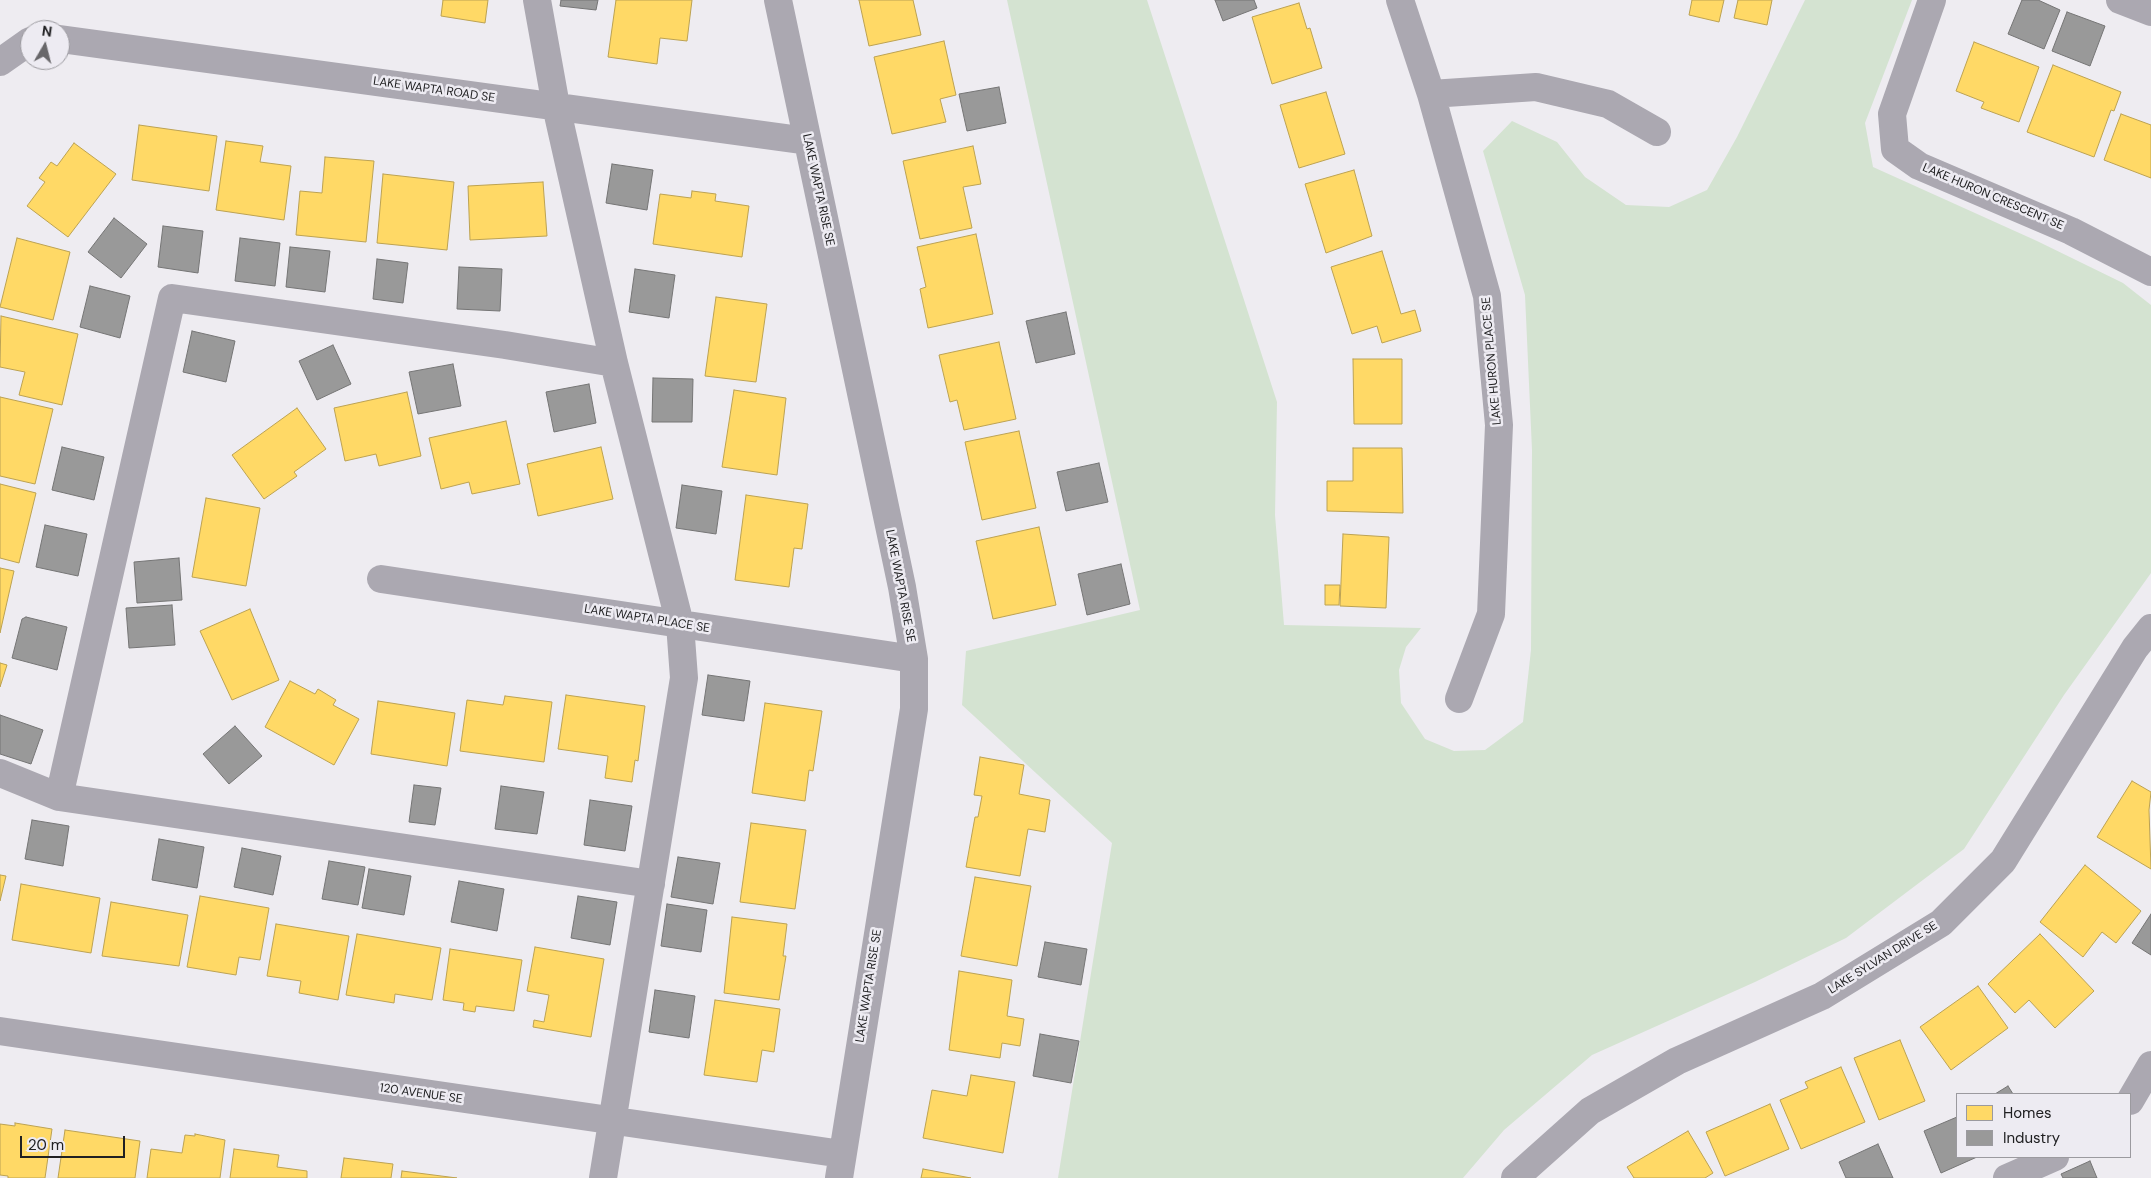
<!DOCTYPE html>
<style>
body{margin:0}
#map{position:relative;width:2151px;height:1178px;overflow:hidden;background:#eeecf1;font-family:"DM Sans",sans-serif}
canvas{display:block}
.legend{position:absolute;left:1956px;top:1093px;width:175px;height:65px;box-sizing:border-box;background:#edebf2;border:1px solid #9b9a9f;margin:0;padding:6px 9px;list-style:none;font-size:15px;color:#202022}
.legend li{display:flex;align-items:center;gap:10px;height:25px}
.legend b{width:25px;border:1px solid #9b9a9f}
.north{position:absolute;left:20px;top:20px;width:50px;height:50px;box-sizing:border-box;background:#edebf2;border:1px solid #9b9a9f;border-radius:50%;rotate:8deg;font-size:14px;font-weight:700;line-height:20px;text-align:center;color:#202022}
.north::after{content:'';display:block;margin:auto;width:18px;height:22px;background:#68676a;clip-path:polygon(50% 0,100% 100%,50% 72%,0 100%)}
.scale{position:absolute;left:20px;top:1136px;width:105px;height:22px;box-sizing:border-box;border:2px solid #202022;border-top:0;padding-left:6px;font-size:15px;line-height:18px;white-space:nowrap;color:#202022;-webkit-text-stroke:4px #edebf2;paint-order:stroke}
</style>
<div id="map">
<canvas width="2151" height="1178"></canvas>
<ul class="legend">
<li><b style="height:14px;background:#ffd966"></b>Homes</li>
<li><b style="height:14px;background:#999"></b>Industry</li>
</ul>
<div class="north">N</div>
<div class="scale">20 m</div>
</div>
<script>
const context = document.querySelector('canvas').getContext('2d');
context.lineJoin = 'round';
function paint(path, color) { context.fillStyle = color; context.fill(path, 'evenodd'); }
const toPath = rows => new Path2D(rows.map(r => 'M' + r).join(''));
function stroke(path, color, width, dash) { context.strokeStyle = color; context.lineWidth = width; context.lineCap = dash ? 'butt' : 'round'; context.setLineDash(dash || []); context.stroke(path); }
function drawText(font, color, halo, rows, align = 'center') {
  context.font = font + ' "DM Sans",sans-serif'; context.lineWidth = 5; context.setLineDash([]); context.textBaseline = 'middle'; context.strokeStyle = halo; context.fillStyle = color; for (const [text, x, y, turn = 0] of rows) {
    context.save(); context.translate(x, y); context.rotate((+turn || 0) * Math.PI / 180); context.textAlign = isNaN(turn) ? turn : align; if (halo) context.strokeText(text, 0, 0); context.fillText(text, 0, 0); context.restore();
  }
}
paint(toPath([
 [1007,0,1147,0,1277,402,1275,515,1284,625,1421,628,1406,647,1399,670,1401,703,1425,739,1454,751,1485,750,1523,722,1531,650,1532,450,1525,295,1483,151,1512,121,1557,142,1585,177,1626,205,1669,207,1707,190,1737,137,1805,0,1912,0,1865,123,1873,167,2037,241,2123,283,2151,305,2151,573,2064,695,1964,849,1846,938,1755,982,1592,1055,1504,1130,1463,1178,1058,1178,1112,843,962,705,966,651,1140,610]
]), '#d4e3d1');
const homes = toPath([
 [443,0,488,0,485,23,441,16,443,0],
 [616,0,692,0,687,41,660,38,657,64,608,57,616,0],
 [859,0,913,0,921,35,869,46,859,0],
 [1692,0,1724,0,1719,22,1689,15,1692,0],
 [1738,0,1772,0,1767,25,1734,18,1738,0],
 [1299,3,1307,29,1310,28,1322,68,1272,84,1252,17,1299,3],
 [944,41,956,95,940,99,946,122,892,134,874,57,944,41],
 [1974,42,2039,67,2019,122,1981,108,1984,102,1956,91,1974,42],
 [2053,65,2121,92,2114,111,2111,110,2094,157,2027,132,2053,65],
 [1326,92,1345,154,1299,168,1280,105,1326,92],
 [2121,114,2151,125,2151,178,2104,160,2121,114],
 [139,125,217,136,209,191,132,180,139,125],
 [226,141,263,146,260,162,291,166,284,220,216,210,226,141],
 [74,143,116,174,68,237,27,206,45,182,39,178,51,162,57,166,74,143],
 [973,146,981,184,963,187,972,228,920,239,903,161,973,146],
 [325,157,374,161,366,242,296,235,300,191,322,193,325,157],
 [1354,170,1372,236,1326,253,1305,184,1354,170],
 [383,174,454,182,447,250,377,243,383,174],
 [543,182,547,236,470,240,468,186,543,182],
 [692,191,716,194,715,201,749,206,742,257,653,244,660,194,691,198,692,191],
 [976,234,993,314,928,328,920,289,926,287,917,247,976,234],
 [17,238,70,252,53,320,0,307,17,238],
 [1382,251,1401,314,1415,310,1421,331,1382,343,1377,326,1352,334,1331,267,1382,251],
 [716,297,767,304,756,382,705,376,716,297],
 [1,316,78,334,62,405,19,395,25,372,0,367,1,316],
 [999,342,1016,419,964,430,957,400,950,402,939,355,999,342],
 [1353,359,1402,359,1402,424,1354,424,1353,359],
 [734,390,786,398,777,475,722,467,734,390],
 [407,392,421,456,379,466,376,454,345,461,334,408,407,392],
 [0,397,53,409,35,484,0,476,0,397],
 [297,408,326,449,294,472,297,476,264,499,232,455,297,408],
 [506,421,520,484,472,494,469,482,441,489,429,438,506,421],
 [1019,431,1036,508,982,520,965,442,1019,431],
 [601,447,613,499,538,516,527,464,601,447],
 [1353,448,1402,448,1403,513,1327,511,1327,481,1353,481,1353,448],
 [0,484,36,493,19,563,0,558,0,484],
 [746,495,808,504,802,549,794,548,789,587,735,580,746,495],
 [206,498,260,508,246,586,192,577,206,498],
 [1039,527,1056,605,993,619,976,541,1039,527],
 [1343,534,1389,537,1386,608,1340,606,1343,534],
 [0,568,14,571,0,633,0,568],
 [1325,585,1340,585,1339,605,1325,605,1325,585],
 [250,609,279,680,232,700,200,631,250,609],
 [0,663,7,665,0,687,0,663],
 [290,681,315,694,318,689,336,700,333,705,359,719,334,765,265,727,290,681],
 [566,695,645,706,638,761,635,760,632,782,605,778,608,756,558,749,566,695],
 [505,696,552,702,544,762,460,751,467,700,503,705,505,696],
 [378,701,455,713,447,766,371,754,378,701],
 [765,703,822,711,813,771,809,770,805,801,752,793,765,703],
 [980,757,1024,765,1019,794,1050,800,1045,832,1028,829,1020,876,966,867,975,817,978,817,982,796,974,795,980,757],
 [2132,781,2151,792,2149,810,2151,869,2097,837,2132,781],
 [751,823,806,830,795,909,740,902,751,823],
 [2085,865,2141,911,2116,943,2102,932,2083,957,2040,922,2085,865],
 [0,875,6,876,0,901,0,875],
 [975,877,1031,886,1017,966,961,956,975,877],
 [21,884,100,898,91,953,12,940,21,884],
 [200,896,269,908,260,960,239,957,236,975,187,967,200,896],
 [111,902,188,915,179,966,102,956,111,902],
 [732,917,787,924,783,956,786,956,779,1000,724,993,732,917],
 [276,924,349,936,338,1000,299,993,301,981,267,976,276,924],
 [357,934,441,948,432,1000,395,994,394,1003,346,995,357,934],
 [2040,934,2094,991,2055,1028,2029,1000,2015,1013,1988,984,2040,934],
 [535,947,604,959,591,1037,533,1027,534,1020,544,1022,549,995,527,991,535,947],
 [450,949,522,960,514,1011,476,1006,475,1012,463,1010,464,1003,443,1000,450,949],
 [959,971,1012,980,1007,1016,1024,1019,1020,1046,1002,1043,1000,1058,949,1050,959,971],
 [1978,986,2008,1028,1951,1070,1920,1027,1978,986],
 [715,1000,780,1009,774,1052,762,1050,757,1082,704,1075,715,1000],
 [1900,1040,1925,1101,1879,1120,1854,1058,1900,1040],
 [1841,1067,1865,1122,1801,1149,1780,1100,1808,1088,1805,1082,1841,1067],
 [971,1075,1015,1082,1003,1153,923,1138,932,1090,967,1096,971,1075],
 [1770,1104,1789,1149,1725,1176,1706,1132,1770,1104],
 [15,1123,52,1129,45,1178,8,1178,8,1176,0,1175,0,1124,15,1126,15,1123],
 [65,1130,140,1141,135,1178,58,1178,65,1130],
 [1688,1131,1713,1173,1705,1178,1634,1178,1627,1167,1688,1131],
 [195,1134,225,1140,220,1178,147,1178,151,1149,182,1153,185,1135,195,1136,195,1134],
 [234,1149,279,1155,277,1167,307,1171,307,1178,230,1178,234,1149],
 [344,1158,393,1164,391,1178,341,1178,344,1158],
 [923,1169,971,1178,921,1178,923,1169],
 [402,1171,457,1178,401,1178,402,1171]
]);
paint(homes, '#ffd966');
stroke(homes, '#bca252', 1);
const industry = toPath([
 [561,0,598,0,596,10,560,6,561,0],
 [1215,0,1254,0,1257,8,1223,21,1215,0],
 [2022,0,2038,0,2060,10,2044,49,2008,34,2022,0],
 [2067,12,2105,26,2090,66,2052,51,2067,12],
 [999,87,1006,123,967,131,959,94,999,87],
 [612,164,653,170,647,210,606,203,612,164],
 [114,218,147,244,121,278,88,252,114,218],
 [163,226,203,231,198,273,158,267,163,226],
 [240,238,280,243,275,286,235,281,240,238],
 [290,247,330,251,325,292,286,287,290,247],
 [377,259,408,263,403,303,373,299,377,259],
 [459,267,502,269,500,311,457,309,459,267],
 [635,269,675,275,669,318,629,312,635,269],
 [90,286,130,296,120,338,80,327,90,286],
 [1066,312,1075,354,1036,363,1026,321,1066,312],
 [192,331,235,341,226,382,183,372,192,331],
 [333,345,351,384,317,400,299,361,333,345],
 [453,364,461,406,418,414,409,372,453,364],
 [653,378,693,379,692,422,652,422,653,378],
 [589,384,596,423,554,432,546,392,589,384],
 [62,447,104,457,94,500,52,490,62,447],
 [1099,463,1108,502,1066,511,1057,472,1099,463],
 [682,485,722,491,716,534,676,528,682,485],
 [45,525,87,534,78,576,36,567,45,525],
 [179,558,182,600,137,603,134,562,179,558],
 [1121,564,1130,604,1087,615,1078,574,1121,564],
 [172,605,175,645,129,648,126,608,172,605],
 [26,617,67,627,57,670,12,658,22,619,26,617],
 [708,675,750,681,744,721,702,715,708,675],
 [0,715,43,730,31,764,0,754,0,715],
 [235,726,262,756,229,784,203,754,235,726],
 [414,785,441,788,435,825,409,822,414,785],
 [501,786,544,792,537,834,495,829,501,786],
 [590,800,632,806,625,851,584,845,590,800],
 [32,820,69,826,63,866,25,859,32,820],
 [159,839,204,847,197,888,152,880,159,839],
 [242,848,281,856,273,895,234,887,242,848],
 [678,857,720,863,713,904,671,897,678,857],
 [329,861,365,867,358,905,322,899,329,861],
 [369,869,411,876,404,915,362,908,369,869],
 [459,881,504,889,497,931,451,922,459,881],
 [578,896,617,902,610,945,571,938,578,896],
 [667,904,707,910,701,952,661,946,667,904],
 [2151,914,2151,955,2132,943,2151,914],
 [1045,942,1087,949,1081,985,1038,977,1045,942],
 [655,990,695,996,689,1038,649,1032,655,990],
 [1040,1034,1079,1041,1071,1083,1033,1076,1040,1034],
 [2008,1086,2013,1094,1995,1094,2008,1086],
 [1957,1117,1957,1157,1977,1157,1941,1173,1924,1131,1957,1117],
 [1878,1144,1893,1178,1846,1178,1839,1162,1878,1144],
 [2090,1161,2097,1178,2063,1178,2061,1174,2090,1161]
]);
paint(industry, '#999');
stroke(industry, '#757575', 1);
stroke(toPath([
 [537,0,556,106,614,363,680,624,684,678,603,1178],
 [778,0,902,587,914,659,914,709,839,1178],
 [1400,0,1431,94,1487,296,1499,425,1491,614,1459,699],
 [1932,0,1892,114,1895,149,1919,166,2071,231,2151,272],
 [2120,0,2151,12],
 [60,39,808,141],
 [0,62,30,41],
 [1431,94,1536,87,1608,104,1657,132],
 [381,579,914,659],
 [0,773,59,797,172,298,505,345,614,363],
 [59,797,651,884],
 [0,1031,842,1154],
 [2130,1101,2151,1065],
 [1515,1178,1590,1111,1677,1061,1822,996,1941,923,2003,861,2135,648,2151,628],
 [2007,1178,2055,1157]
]), '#aba8b1', 28);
drawText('12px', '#202022', '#edebf2', [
 ["LAKE WAPTA ROAD SE",434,90,8],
 ["LAKE WAPTA RISE SE",818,190,78],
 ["LAKE HURON CRESCENT SE",1993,197,23],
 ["LAKE HURON PLACE SE",1492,361,-95],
 ["LAKE WAPTA RISE SE",900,586,79],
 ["LAKE WAPTA PLACE SE",647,619,9],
 ["LAKE SYLVAN DRIVE SE",1883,958,-32],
 ["LAKE WAPTA RISE SE",869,986,-81],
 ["120 AVENUE SE",421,1094,8]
]);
</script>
